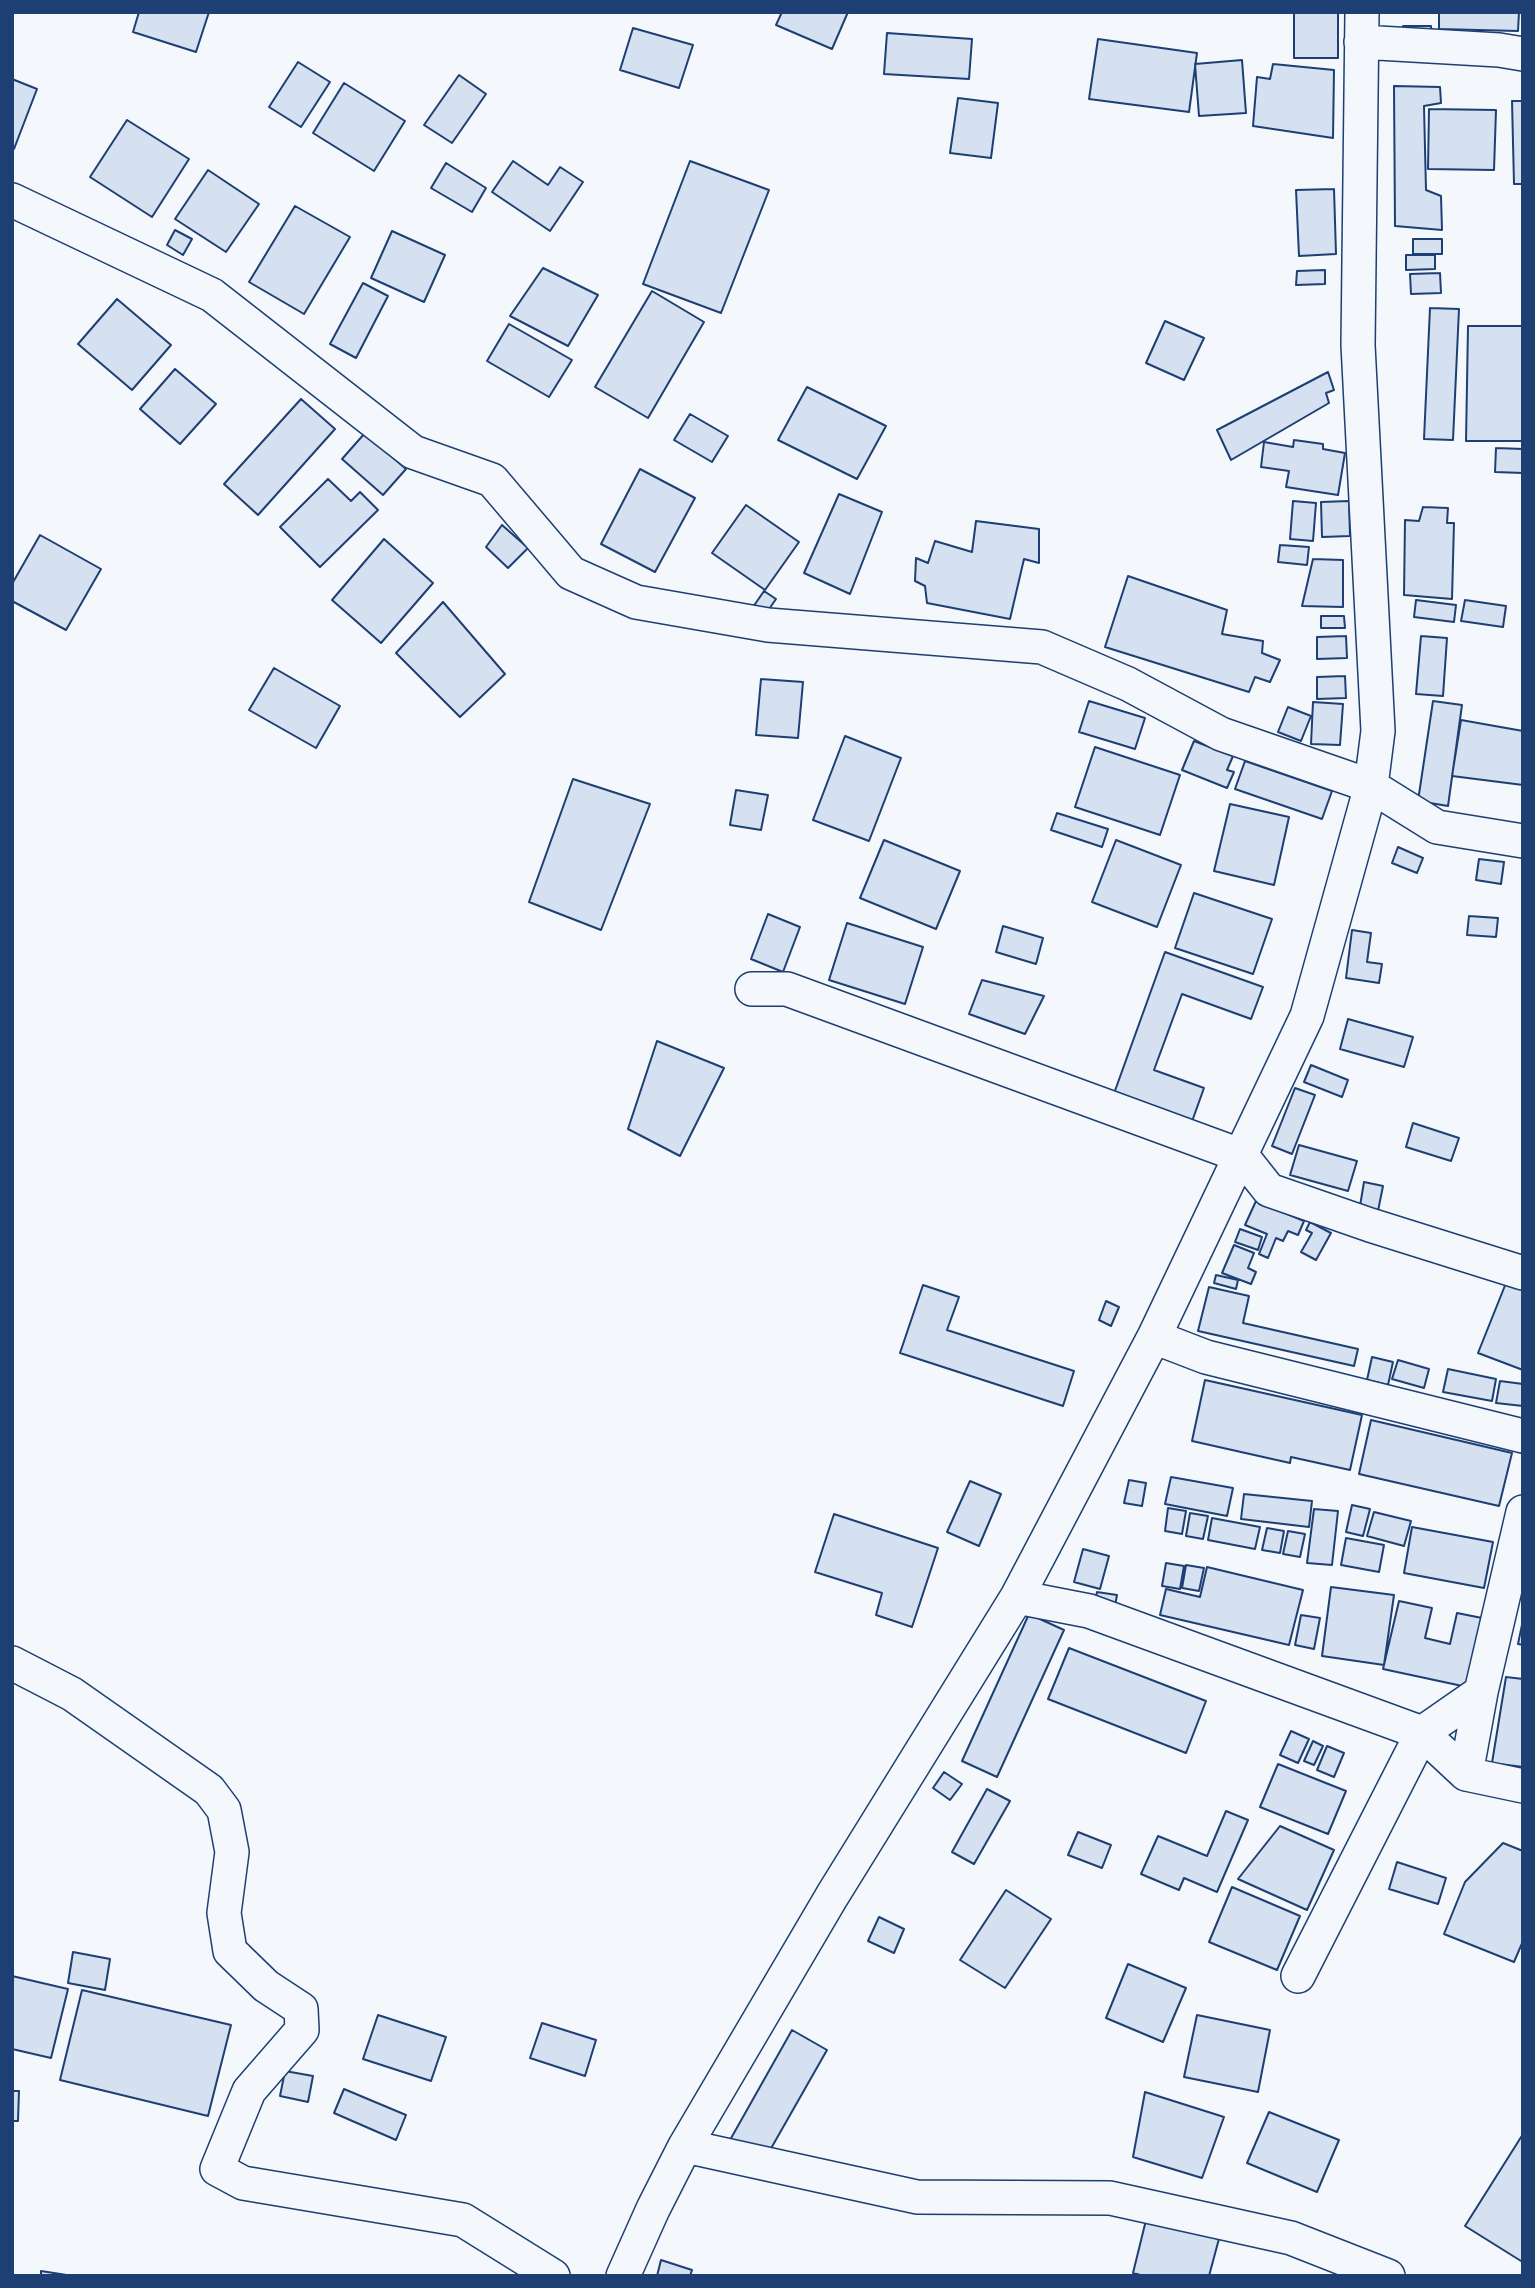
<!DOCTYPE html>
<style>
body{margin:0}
#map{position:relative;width:1535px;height:2288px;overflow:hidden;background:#f4f7fb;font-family:Inter,sans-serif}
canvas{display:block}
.frame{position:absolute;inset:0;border:14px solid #1d3f73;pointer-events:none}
</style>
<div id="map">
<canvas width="1535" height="2288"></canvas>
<div class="frame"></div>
</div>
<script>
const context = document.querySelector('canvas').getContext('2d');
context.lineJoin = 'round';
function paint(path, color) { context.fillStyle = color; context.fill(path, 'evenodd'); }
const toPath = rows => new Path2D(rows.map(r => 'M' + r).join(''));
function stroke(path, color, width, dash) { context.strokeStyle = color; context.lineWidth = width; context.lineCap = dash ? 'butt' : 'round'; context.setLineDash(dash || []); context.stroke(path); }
const building = toPath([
 [139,12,209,12,196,52,133,32,139,12],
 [782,12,848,12,832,49,776,25,782,12],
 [1294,12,1338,12,1338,58,1294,58,1294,12],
 [1439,12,1519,12,1518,31,1439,29,1439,12],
 [1403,26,1431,26,1432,40,1402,40,1403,26],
 [633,28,693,45,679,88,620,70,633,28],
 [887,33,972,39,969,79,884,74,887,33],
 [1098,39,1197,53,1189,112,1089,99,1098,39],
 [1242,60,1246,113,1199,116,1195,64,1242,60],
 [298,62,330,82,301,127,269,107,298,62],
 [1273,64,1334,70,1333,138,1253,126,1257,77,1270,79,1273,64],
 [459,75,486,94,452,143,424,125,459,75],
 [12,79,37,89,14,149,12,149,12,79],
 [344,83,405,121,374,171,313,133,344,83],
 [1394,86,1440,87,1441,103,1424,106,1426,190,1441,196,1442,230,1395,226,1394,86],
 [958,98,998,103,991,158,950,153,958,98],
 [1512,101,1523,101,1523,184,1514,184,1512,101],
 [1429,109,1496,110,1494,170,1428,169,1429,109],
 [127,120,189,159,152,217,90,177,127,120],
 [513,161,548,185,560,167,583,182,550,231,492,192,513,161],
 [690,161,769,190,721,313,643,284,690,161],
 [446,163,486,188,472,212,431,188,446,163],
 [208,170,259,204,226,252,175,219,208,170],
 [1334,189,1336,254,1299,256,1296,190,1334,189],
 [295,206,350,237,304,314,249,282,295,206],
 [175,230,192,239,183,255,167,245,175,230],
 [392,231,445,255,424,302,371,278,392,231],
 [1413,239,1442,239,1442,254,1413,254,1413,239],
 [1406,255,1435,255,1435,269,1406,270,1406,255],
 [543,268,598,295,568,346,510,316,543,268],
 [1325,270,1325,284,1296,285,1297,271,1325,270],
 [1440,273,1441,293,1411,294,1410,274,1440,273],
 [363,283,388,296,356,358,330,344,363,283],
 [652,291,704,322,648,418,595,387,652,291],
 [117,299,171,345,132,390,78,344,117,299],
 [1430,308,1459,309,1453,440,1424,439,1430,308],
 [1165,321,1204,338,1184,380,1146,363,1165,321],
 [509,324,572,360,549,397,487,361,509,324],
 [1468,326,1523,326,1523,441,1466,441,1468,326],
 [175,369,216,404,180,444,140,409,175,369],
 [1328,372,1334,390,1326,393,1329,403,1231,460,1217,430,1328,372],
 [807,387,886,426,857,479,778,440,807,387],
 [301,399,335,429,258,515,224,484,301,399],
 [690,414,728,436,712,462,674,440,690,414],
 [365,433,406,469,383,495,342,459,365,433],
 [1294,440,1323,444,1323,449,1345,453,1338,495,1286,487,1289,471,1261,467,1264,442,1293,447,1294,440],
 [1496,448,1523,449,1523,473,1495,472,1496,448],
 [640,469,695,498,655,572,601,544,640,469],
 [328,479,351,501,360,492,378,510,320,567,280,527,328,479],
 [839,494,882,512,850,594,804,573,839,494],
 [1293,501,1316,503,1313,541,1290,539,1293,501],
 [1349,501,1350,536,1322,537,1321,502,1349,501],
 [746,505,799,542,765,590,712,553,746,505],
 [1423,507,1448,508,1447,523,1454,523,1452,599,1404,595,1405,520,1419,521,1423,507],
 [976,521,1039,529,1039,563,1024,559,1010,619,927,603,925,586,915,581,916,558,928,563,935,541,972,552,976,521],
 [502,525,528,548,508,568,486,547,502,525],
 [40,535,101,569,66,630,12,601,12,584,40,535],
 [384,539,433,583,381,643,332,600,384,539],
 [1280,545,1309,547,1307,565,1278,562,1280,545],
 [1313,559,1343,560,1343,607,1302,606,1313,559],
 [1128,576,1227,610,1222,634,1263,641,1262,653,1280,660,1270,682,1255,677,1249,692,1105,647,1128,576],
 [764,591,776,599,765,615,753,607,764,591],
 [1416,600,1456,605,1454,622,1414,617,1416,600],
 [1465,600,1506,606,1503,627,1461,621,1465,600],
 [443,602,505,674,460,717,396,653,443,602],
 [1321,616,1344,616,1345,628,1321,628,1321,616],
 [1346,636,1347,658,1317,659,1317,637,1346,636],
 [1421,636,1447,638,1443,696,1416,694,1421,636],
 [274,668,340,706,316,748,249,710,274,668],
 [1345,676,1346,698,1317,699,1317,677,1345,676],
 [761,679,803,682,798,738,756,735,761,679],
 [1089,701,1145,718,1135,749,1079,732,1089,701],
 [1433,701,1462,705,1448,806,1418,801,1433,701],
 [1313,702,1343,704,1340,745,1311,744,1313,702],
 [1288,707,1311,716,1301,741,1278,732,1288,707],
 [1461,720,1523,731,1523,785,1452,776,1461,720],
 [845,736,901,758,869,841,813,820,845,736],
 [1194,741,1233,756,1227,770,1234,772,1227,788,1182,770,1194,741],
 [1095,747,1180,775,1160,835,1075,807,1095,747],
 [1245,761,1332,791,1322,819,1235,789,1245,761],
 [573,779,650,804,601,930,529,902,573,779],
 [736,790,768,795,761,830,730,825,736,790],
 [1230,804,1289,817,1274,885,1214,871,1230,804],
 [1057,813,1108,829,1102,847,1051,830,1057,813],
 [884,840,960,871,936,929,860,898,884,840],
 [1116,840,1181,865,1157,927,1092,902,1116,840],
 [1398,847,1423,858,1417,873,1392,863,1398,847],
 [1479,859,1504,862,1501,884,1476,880,1479,859],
 [1194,893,1272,919,1253,974,1175,948,1194,893],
 [768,914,800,927,783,972,751,959,768,914],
 [1469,916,1498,918,1496,937,1467,935,1469,916],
 [847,923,923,947,905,1004,829,980,847,923],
 [1003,926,1043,938,1036,964,996,952,1003,926],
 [1352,930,1371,933,1367,962,1382,964,1379,983,1346,978,1352,930],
 [1165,952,1263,987,1251,1019,1182,994,1154,1070,1204,1088,1190,1127,1112,1099,1165,952],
 [982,980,1044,996,1025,1034,969,1014,982,980],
 [1348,1019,1413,1037,1404,1067,1340,1049,1348,1019],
 [657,1041,724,1068,680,1156,628,1129,657,1041],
 [1311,1065,1348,1080,1342,1097,1304,1082,1311,1065],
 [1295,1088,1315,1095,1292,1154,1272,1146,1295,1088],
 [1413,1123,1459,1138,1451,1161,1406,1147,1413,1123],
 [1299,1145,1357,1161,1348,1191,1290,1175,1299,1145],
 [1364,1182,1383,1186,1377,1216,1359,1212,1364,1182],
 [1256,1201,1304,1221,1298,1235,1288,1231,1283,1241,1276,1238,1268,1258,1259,1254,1267,1234,1245,1225,1256,1201],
 [1310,1222,1331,1233,1316,1260,1301,1252,1312,1233,1306,1230,1310,1222],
 [1240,1229,1262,1237,1258,1250,1235,1242,1240,1229],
 [1234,1245,1254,1253,1248,1268,1256,1272,1251,1284,1222,1273,1234,1245],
 [1216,1275,1238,1280,1236,1289,1214,1283,1216,1275],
 [1506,1283,1523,1290,1523,1370,1478,1353,1506,1283],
 [923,1285,959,1297,947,1330,1074,1371,1063,1406,900,1353,923,1285],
 [1209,1287,1249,1296,1243,1323,1358,1349,1354,1366,1198,1331,1209,1287],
 [1106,1301,1119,1307,1111,1326,1099,1320,1106,1301],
 [1372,1357,1393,1362,1388,1385,1367,1380,1372,1357],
 [1398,1360,1429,1369,1424,1388,1392,1379,1398,1360],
 [1448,1369,1496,1379,1492,1401,1443,1392,1448,1369],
 [1205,1380,1362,1415,1350,1470,1291,1457,1290,1463,1192,1441,1205,1380],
 [1500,1381,1523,1384,1523,1406,1496,1403,1500,1381],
 [1371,1420,1512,1453,1499,1506,1359,1474,1371,1420],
 [1171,1477,1233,1488,1227,1516,1165,1504,1171,1477],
 [1129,1480,1146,1483,1142,1506,1124,1503,1129,1480],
 [970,1481,1001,1494,979,1546,947,1532,970,1481],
 [1244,1494,1312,1501,1309,1527,1241,1519,1244,1494],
 [1352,1505,1370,1509,1363,1536,1346,1532,1352,1505],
 [1168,1508,1186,1511,1182,1534,1165,1531,1168,1508],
 [1314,1509,1338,1511,1332,1565,1307,1563,1314,1509],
 [1374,1512,1411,1521,1404,1546,1367,1536,1374,1512],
 [1190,1513,1208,1516,1203,1539,1186,1536,1190,1513],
 [834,1514,938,1548,912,1627,876,1615,882,1593,815,1572,834,1514],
 [1212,1518,1260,1527,1255,1549,1208,1540,1212,1518],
 [1412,1527,1493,1542,1484,1588,1404,1573,1412,1527],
 [1267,1528,1284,1531,1280,1553,1262,1550,1267,1528],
 [1288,1531,1305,1534,1300,1557,1283,1554,1288,1531],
 [1346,1538,1384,1545,1379,1572,1341,1565,1346,1538],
 [1083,1549,1109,1556,1100,1589,1074,1582,1083,1549],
 [1166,1563,1184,1566,1180,1589,1162,1586,1166,1563],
 [1186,1565,1204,1568,1199,1591,1182,1588,1186,1565],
 [1207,1567,1303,1590,1289,1645,1160,1615,1166,1589,1200,1597,1207,1567],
 [1331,1587,1394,1595,1384,1665,1322,1656,1331,1587],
 [1097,1592,1117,1595,1114,1611,1094,1608,1097,1592],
 [1399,1601,1432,1608,1425,1638,1450,1644,1457,1613,1482,1618,1467,1687,1383,1669,1399,1601],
 [1029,1614,1064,1630,997,1777,962,1761,1029,1614],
 [1301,1615,1320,1618,1314,1649,1295,1645,1301,1615],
 [1523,1620,1523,1645,1518,1644,1523,1620],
 [1069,1648,1206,1701,1186,1753,1048,1699,1069,1648],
 [1506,1677,1523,1679,1523,1767,1492,1763,1506,1677],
 [1291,1731,1309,1739,1298,1763,1280,1755,1291,1731],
 [1313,1741,1323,1746,1314,1765,1304,1761,1313,1741],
 [1327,1746,1344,1753,1334,1777,1317,1770,1327,1746],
 [1278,1764,1346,1791,1328,1834,1260,1807,1278,1764],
 [944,1772,962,1784,950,1800,933,1788,944,1772],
 [987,1789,1010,1801,974,1864,952,1852,987,1789],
 [1226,1811,1248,1820,1217,1892,1184,1878,1179,1890,1141,1874,1158,1836,1207,1856,1226,1811],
 [1280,1826,1334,1850,1307,1910,1238,1879,1280,1826],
 [1078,1832,1111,1845,1102,1868,1068,1855,1078,1832],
 [1503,1843,1523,1851,1523,1941,1514,1962,1444,1934,1465,1882,1503,1843],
 [1397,1862,1446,1878,1438,1904,1389,1889,1397,1862],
 [1232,1887,1300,1916,1277,1970,1209,1942,1232,1887],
 [1006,1890,1051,1919,1005,1988,960,1960,1006,1890],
 [879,1917,904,1929,894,1953,868,1941,879,1917],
 [73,1952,110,1959,105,1990,68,1983,73,1952],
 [1128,1964,1186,1988,1163,2042,1106,2018,1128,1964],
 [12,1976,68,1989,51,2058,12,2049,12,1976],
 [82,1990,231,2025,208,2116,60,2080,82,1990],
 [378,2015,446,2037,431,2081,363,2059,378,2015],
 [1197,2015,1270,2030,1258,2092,1184,2077,1197,2015],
 [542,2023,596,2040,585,2076,530,2058,542,2023],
 [792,2030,827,2050,765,2159,730,2140,792,2030],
 [285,2071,313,2076,308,2102,280,2096,285,2071],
 [344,2089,406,2115,396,2140,334,2113,344,2089],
 [12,2091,19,2091,18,2121,12,2121,12,2091],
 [1145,2092,1224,2117,1202,2178,1133,2157,1145,2092],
 [1269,2112,1339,2140,1317,2192,1247,2163,1269,2112],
 [1523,2134,1523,2258,1521,2261,1465,2226,1523,2134],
 [1147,2216,1220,2235,1209,2276,1144,2276,1133,2273,1147,2216],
 [661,2260,692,2270,690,2276,657,2276,661,2260],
 [41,2271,73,2276,41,2276,41,2271]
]);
paint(building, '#d5e0f0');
stroke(building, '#1d3f73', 2);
const street = toPath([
 [1361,42,1499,50,1523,54],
 [12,200,212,295,413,452,492,480,571,573,636,602,768,625,1042,647,1128,684,1221,734,1371,786,1437,827,1523,841],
 [752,989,787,989,1242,1156,1269,1190,1370,1225,1523,1273],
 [1154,1337,1206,1357,1523,1436],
 [1017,1597,1089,1611,1422,1733,1466,1774,1523,1786],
 [12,1663,72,1694,209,1790,224,1810,232,1852,224,1913,230,1951,266,1986,301,2009,302,2030,249,2091,217,2169,243,2183,463,2220,553,2276],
 [1466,1774,1481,1692,1523,1512],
 [1298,1976,1422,1733,1481,1692],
 [685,2146,917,2197,1110,2198,1291,2238,1388,2276],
 [623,2276,653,2209,685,2146,832,1896,1017,1597,1154,1337,1307,1016,1371,786,1378,731,1358,345,1362,12]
]);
stroke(street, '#1d3f73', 36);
stroke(street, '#f4f7fb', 33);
</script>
